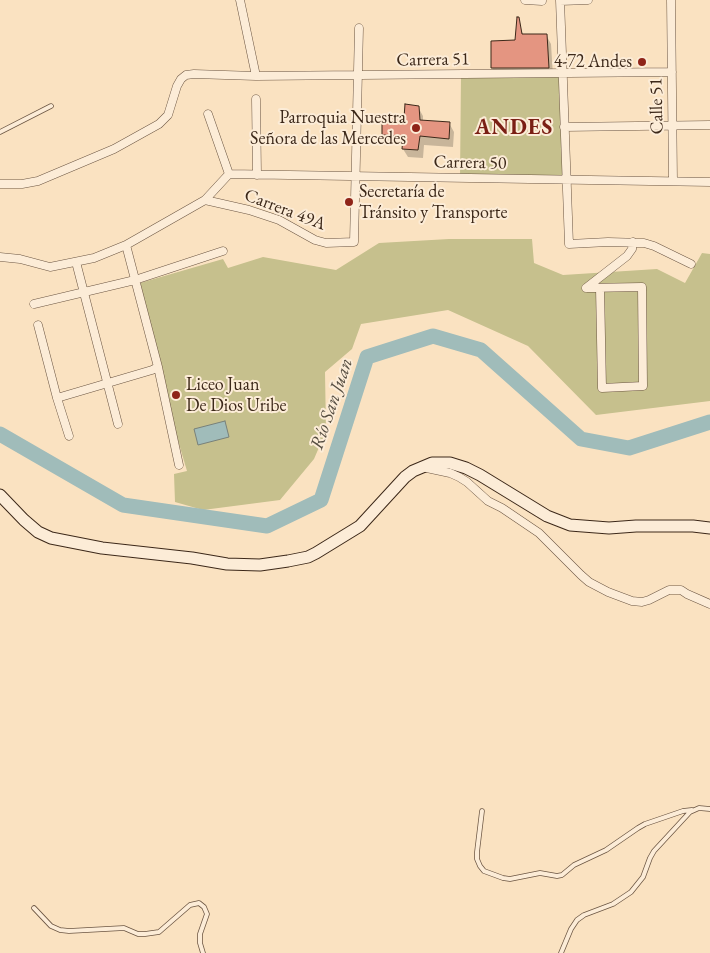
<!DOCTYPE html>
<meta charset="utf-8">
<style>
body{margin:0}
canvas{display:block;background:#fae2c1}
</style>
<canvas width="710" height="953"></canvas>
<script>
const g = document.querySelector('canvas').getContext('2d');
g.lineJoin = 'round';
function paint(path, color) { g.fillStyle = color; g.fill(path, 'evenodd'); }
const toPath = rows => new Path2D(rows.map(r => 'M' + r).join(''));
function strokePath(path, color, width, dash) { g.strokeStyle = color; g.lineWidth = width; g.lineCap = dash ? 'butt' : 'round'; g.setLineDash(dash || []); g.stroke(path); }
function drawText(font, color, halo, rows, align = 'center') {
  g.font = font + ' "EB Garamond",serif'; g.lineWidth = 4; g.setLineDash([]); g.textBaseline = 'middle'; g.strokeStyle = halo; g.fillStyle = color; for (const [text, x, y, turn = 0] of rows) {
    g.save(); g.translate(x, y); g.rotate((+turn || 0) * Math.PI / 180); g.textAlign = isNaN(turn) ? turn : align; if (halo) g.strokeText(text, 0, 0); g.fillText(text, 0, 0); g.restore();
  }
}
const green = toPath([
 [563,73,566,180,460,178,461,74],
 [449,239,532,239,534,263,563,275,657,269,685,283,702,253,710,254,710,401,596,415,528,346,448,310,361,324,352,349,325,372,326,431,314,459,280,500,203,510,175,502,174,474,187,471,177,437,160,362,140,283,223,259,228,268,263,257,336,270,379,243]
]);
const water = toPath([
 [225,421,229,437,198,445,194,429,225,421]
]);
const shadow = toPath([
 [520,29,524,35,546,35,551,44,553,76,497,76,492,68,517,42],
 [418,107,423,116,423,122,449,123,454,132,453,147,424,145,423,158,408,157,403,149,404,144,388,143,383,135,405,119]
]);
const river = toPath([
 [0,434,123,505,267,526,321,500,367,357,433,336,481,350,581,439,629,448,710,422]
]);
const building = toPath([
 [517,17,519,17,522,34,547,34,549,68,491,68,491,41,515,40,517,17],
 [405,104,419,106,420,120,450,122,449,139,420,136,418,150,402,149,403,136,382,135,382,116,404,118,405,104]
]);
const lane = toPath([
 [0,132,51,106],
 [482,811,477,852,477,859,480,866,484,871,503,878,510,879,540,873,557,876,562,875,574,865,606,850,638,828,645,824,683,811,692,810],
 [34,908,51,926,60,930,69,931,124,928,138,934,145,934,159,932,190,905,199,903,204,907,207,914,200,934,200,943,203,953],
 [561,953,571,929,577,920,584,915,613,904,631,892,643,877,650,858,654,851,690,812,699,808,710,809]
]);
const street = toPath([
 [240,0,256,76],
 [525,0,542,1],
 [560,0,569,244,608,242,644,243,654,246,691,264],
 [671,0,673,181],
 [560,1,588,0],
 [256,99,257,175],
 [208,114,229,174],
 [564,127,710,125],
 [229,174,710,182],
 [0,184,22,184,38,181,114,149,159,124,168,115,177,86,181,79,186,75,194,74,256,76,672,72],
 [205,200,249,210,279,220,315,240,326,243,354,242,359,28],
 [126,245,158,367,179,465],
 [0,257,20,259,50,267,94,258,126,245,205,200,229,174],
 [76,262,118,424],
 [586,288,642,287,643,386,602,388,600,288],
 [586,288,627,256,632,249,633,242],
 [34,304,135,280,223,251],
 [38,325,57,398,69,436],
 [57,398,152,370,158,367],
 [422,467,450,473,459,477,467,482,488,501,502,508,539,533,581,575,589,582,608,592,632,601,642,602,649,600,669,590,681,590,687,594,710,604]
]);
const secondary = toPath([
 [0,495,24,520,38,532,51,538,102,548,192,558,227,564,260,565,288,561,308,557,316,553,360,526,405,477,413,471,432,463,450,463,466,468,480,475,547,516,570,525,609,528,636,526,693,526,710,528]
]);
const markers = [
 [642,62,5,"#8f2418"],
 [416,128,5,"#8f2418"],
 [349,202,5,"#8f2418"],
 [176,395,5,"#8f2418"]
];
const streetNames = [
 ["Carrera 51",433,60,-1],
 ["Calle 51",657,106,-91],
 ["Carrera 50",470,163,1],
 ["Carrera 49A",285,210,21]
];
const poiNames = [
 ["4-72 Andes",632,62],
 ["Parroquia Nuestra",406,118],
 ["Señora de las Mercedes",406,139],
 ["Secretaría de",359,192,"left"],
 ["Tránsito y Transporte",359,213,"left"],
 ["Liceo Juan",186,385,"left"],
 ["De Dios Uribe",186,406,"left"]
];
const waterNames = [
 ["Río San Juan",332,404,-71]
];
const districtNames = [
 ["ANDES",514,128]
];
paint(green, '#c6c08d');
paint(water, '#a0bcba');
strokePath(water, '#78817a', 1);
paint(shadow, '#0003');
strokePath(river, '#a0bcba', 15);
paint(building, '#e49581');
strokePath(building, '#3c2819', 1);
strokePath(lane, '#6c5643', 5.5);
strokePath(street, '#6c5643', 9);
strokePath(secondary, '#3c2819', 13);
strokePath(lane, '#fcecd7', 4);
strokePath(street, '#fcecd7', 8);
strokePath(secondary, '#fcecd7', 11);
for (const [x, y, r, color] of markers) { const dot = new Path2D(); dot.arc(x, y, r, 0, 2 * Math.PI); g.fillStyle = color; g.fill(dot); strokePath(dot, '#fcecd7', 2); }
drawText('18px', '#3c2819', '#fcecd7', streetNames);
drawText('18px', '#3c2819', '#fcecd7', poiNames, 'right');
drawText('italic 19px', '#554d41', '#fcecd7', waterNames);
g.letterSpacing = '1px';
drawText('bold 22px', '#7a1f14', '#fcecd7', districtNames);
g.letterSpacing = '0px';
</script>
